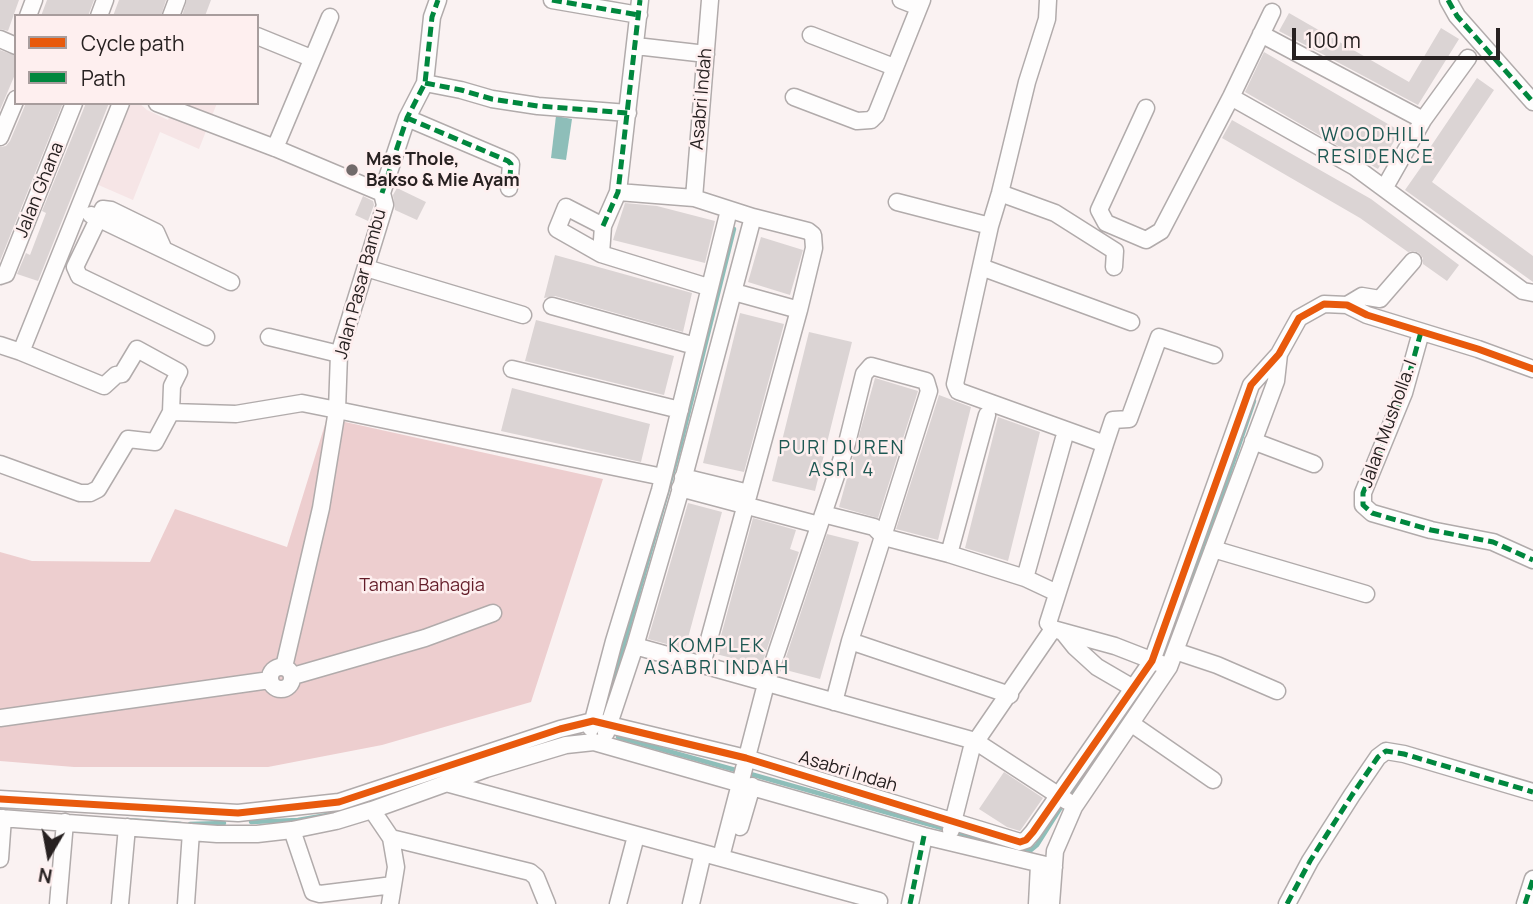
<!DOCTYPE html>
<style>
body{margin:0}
#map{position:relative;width:1533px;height:904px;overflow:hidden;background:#faf2f2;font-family:Manrope,sans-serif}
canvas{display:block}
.legend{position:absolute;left:14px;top:14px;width:245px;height:91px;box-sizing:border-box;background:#feefef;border:2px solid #a89d9d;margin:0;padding:9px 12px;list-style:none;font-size:21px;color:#272121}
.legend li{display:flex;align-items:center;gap:14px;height:35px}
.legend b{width:35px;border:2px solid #a89d9d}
.north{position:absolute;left:14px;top:820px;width:70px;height:70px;-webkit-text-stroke:5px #feefef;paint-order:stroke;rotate:190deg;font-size:19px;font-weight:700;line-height:28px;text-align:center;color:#272121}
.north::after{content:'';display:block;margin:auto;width:24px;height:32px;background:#272121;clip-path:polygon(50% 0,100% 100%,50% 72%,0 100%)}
.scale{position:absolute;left:1292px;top:28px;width:208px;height:32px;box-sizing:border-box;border:4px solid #272121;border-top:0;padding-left:9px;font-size:21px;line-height:24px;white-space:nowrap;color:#272121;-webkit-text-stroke:5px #feefef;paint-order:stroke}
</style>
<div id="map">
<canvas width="1533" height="904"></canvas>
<ul class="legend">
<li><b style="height:9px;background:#e8590c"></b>Cycle path</li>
<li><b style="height:9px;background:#00873e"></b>Path</li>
</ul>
<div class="north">N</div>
<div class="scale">100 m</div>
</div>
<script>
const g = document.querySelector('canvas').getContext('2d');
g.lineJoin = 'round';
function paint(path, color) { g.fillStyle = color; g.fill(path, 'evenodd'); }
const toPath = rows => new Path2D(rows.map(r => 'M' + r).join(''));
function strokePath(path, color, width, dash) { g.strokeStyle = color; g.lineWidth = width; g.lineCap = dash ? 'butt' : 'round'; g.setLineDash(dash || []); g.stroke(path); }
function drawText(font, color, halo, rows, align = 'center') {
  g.font = font + ' Manrope,sans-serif'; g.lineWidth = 5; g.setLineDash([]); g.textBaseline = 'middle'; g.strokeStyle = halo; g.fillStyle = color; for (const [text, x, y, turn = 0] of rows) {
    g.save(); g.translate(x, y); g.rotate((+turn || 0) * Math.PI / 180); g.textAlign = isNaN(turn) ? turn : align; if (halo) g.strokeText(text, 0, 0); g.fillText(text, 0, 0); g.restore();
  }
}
const built = toPath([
 [119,103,139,103,147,110,168,120,175,103,217,103,199,149,160,132,133,200,87,180]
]);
const green = toPath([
 [327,418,603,479,531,702,382,745,268,767,74,767,0,761,0,552,32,561,150,562,175,509,287,547]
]);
const water = toPath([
 [556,116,572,119,566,160,551,158]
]);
const stream = toPath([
 [1186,587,1198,565,1254,401],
 [1144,691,1154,670],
 [603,718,680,447,734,229],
 [618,737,739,771],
 [747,773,1023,851,1031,850,1037,845,1063,804],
 [1069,796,1090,770],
 [127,820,181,824],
 [251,822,298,820,327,815,389,794],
 [190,824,224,823]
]);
const building = toPath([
 [0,0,19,0,8,31,0,29],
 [47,0,94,0,88,16,41,16],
 [119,0,166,0,161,16,113,16],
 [187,0,211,0,205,16,182,16],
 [1289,13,1409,82,1441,28,1459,39,1418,105,1279,31],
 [0,50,16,56,16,72,0,110],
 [1264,52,1400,131,1378,169,1245,92],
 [1477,78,1494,90,1432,182,1533,256,1533,282,1405,190,1426,160,1423,158],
 [26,103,63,103,0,261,0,147,6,146,10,141],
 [86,103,109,103,38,281,17,274,26,253,30,255,46,213,42,211],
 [1232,120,1371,199,1459,265,1447,281,1423,264,1423,258,1419,253,1414,251,1408,252,1360,218,1222,138],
 [397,188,426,202,417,220,395,210,393,195],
 [363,196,373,201,374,205,368,221,355,215],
 [625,203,657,206,715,221,705,263,613,240],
 [761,237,803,250,790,295,748,282],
 [555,255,692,293,683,332,555,296,544,298],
 [740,313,784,324,744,472,703,463],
 [536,320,674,356,664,395,525,361],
 [809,332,852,342,815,491,772,481],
 [875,378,918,391,878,518,839,507],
 [512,388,650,424,641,462,501,431],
 [939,395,971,407,938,540,896,529],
 [998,417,1040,432,1008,561,965,548],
 [688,503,722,512,685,649,648,639],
 [753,518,796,530,790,549,799,552,762,664,759,665,716,654],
 [827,534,859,542,820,679,782,669],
 [1004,772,1043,798,1020,831,1007,827,979,809]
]);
const street = toPath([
 [552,0,639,15],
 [640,0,618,192,603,226,601,254,708,287],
 [901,0,919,7],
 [1048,0,1047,19,1027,82,1000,193,990,226,955,384,958,391,1105,444,1048,623,1053,629,1115,646,1169,667],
 [1448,0,1457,16,1533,102],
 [28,16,34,0],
 [99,16,105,0],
 [171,16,177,0],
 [1261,34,1423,120],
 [811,35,894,67],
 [257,36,311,58],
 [0,39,16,46],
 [636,46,706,54],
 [425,83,461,90,492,99,538,106,628,113],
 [794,97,857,121,871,120,876,115,922,0],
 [1231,97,1355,167,1523,291,1533,293],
 [157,103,275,148,382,193,385,205,339,354,337,410,663,477],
 [1146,108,1099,210,1106,223,1146,240,1161,231,1231,97,1272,12],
 [407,118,508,161,511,164,509,188],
 [0,137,16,99],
 [275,148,330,17],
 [1385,187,1423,120,1468,58],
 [618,192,694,198,753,217,808,231,813,235,814,248,799,310,702,665],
 [382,193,407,118,425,83,432,17,438,0],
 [1000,193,1055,213,1115,251,1114,267],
 [694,198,710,0],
 [897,202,990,226],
 [91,215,231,282],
 [164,250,156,232,111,210,103,209,75,267,79,276,206,337],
 [601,254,557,229,566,207,603,226],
 [981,267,1131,322],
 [366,268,523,315],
 [0,276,6,274,74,103],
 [734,292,799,310],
 [1347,305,1362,296,1380,299,1413,261],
 [552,306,695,346],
 [1421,332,1404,393,1363,493,1363,505,1372,513,1431,530,1493,542,1533,560],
 [269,337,339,354],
 [0,345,21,352,121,103],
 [21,352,104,386,116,375,122,374,137,349,179,372,172,386,171,412],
 [512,369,680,410],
 [1253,441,1314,464],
 [1105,444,1113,420,1129,419,1159,337,1214,355],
 [0,464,80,493,90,493,98,489,128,439,155,442,171,412,236,414,302,403,337,410,321,508,284,667],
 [683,477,749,493],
 [680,488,819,525],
 [823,514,874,527,884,537,949,554,1025,578,1057,593],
 [1213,549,1366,594],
 [949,554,987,415],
 [1025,578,1064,438],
 [1063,632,1075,647,1097,667,1133,688],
 [850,641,1010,695],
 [635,646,975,741,1067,801],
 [1175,651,1217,665,1277,691],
 '270 678a11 11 0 1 1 22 0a11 11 0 1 1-22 0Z',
 [293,676,425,638,493,613],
 [0,718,270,680],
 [1132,724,1213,780],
 [591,728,614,641,660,490,729,210],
 [606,733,635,646,679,495,753,217],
 [446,783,879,901],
 [0,799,238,813,339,802,560,729,593,721,746,758,1020,842,1026,840,1033,832,1152,661,1251,385,1279,354,1299,318,1324,304,1347,305,1367,315,1478,349,1533,369],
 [372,810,391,838],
 [0,818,217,834,257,834,292,830,336,821,372,810,486,769,566,745,594,742,924,836,1054,867],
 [740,827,752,786],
 [292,830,313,892,320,894,393,885],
 [951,830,972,747,1053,629],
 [721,857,766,684,847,443,864,374,871,366,926,381,929,391,850,641,834,702],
 [0,859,3,818],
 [58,904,65,822],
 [120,904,127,827],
 [186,904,191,832],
 [390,904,396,867,391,838,530,872,536,877,547,904],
 [618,904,636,836],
 [691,904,703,853],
 [910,904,924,836],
 [1037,904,1039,865],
 [1051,904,1055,851,1074,807,1169,667,1276,381,1279,354],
 [1287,904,1310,861,1352,795,1378,757,1386,751,1404,754,1533,792],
 [1525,904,1533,879]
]);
const quiet = toPath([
 [552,0,639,15],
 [1448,0,1457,16,1533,102],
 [425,83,461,90,492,99,538,106,628,113],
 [407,118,508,161,511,164,509,188],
 [382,193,407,118,425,83,432,17,438,0],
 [603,226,618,192,640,0],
 [1421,332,1404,393,1363,493,1363,505,1372,513,1431,530,1493,542,1533,560],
 [910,904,924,836],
 [1287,904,1310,861,1352,795,1378,757,1386,751,1404,754,1533,792],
 [1525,904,1533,879]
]);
const cycleway = toPath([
 [0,799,238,813,339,802,560,729,593,721,746,758,1020,842,1026,840,1033,832,1152,661,1251,385,1279,354,1299,318,1324,304,1347,305,1367,315,1478,349,1533,369]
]);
const markers = [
 [352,170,7,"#716a6a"]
];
const streetNames = [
 ["Asabri Indah",702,99,-85],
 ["Jalan Ghana",40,190,-68],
 ["Jalan Pasar Bambu",361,284,-75],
 ["Jalan Musholla. I",1389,424,-70],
 ["Asabri Indah",848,772,17]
];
const poiNames = [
 ["Mas Thole,",366,160],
 ["Bakso & Mie Ayam",366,181]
];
const parkNames = [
 ["Taman Bahagia",422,586]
];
const neighbourhoodNames = [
 ["WOODHILL",1376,136],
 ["RESIDENCE",1376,158],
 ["PURI DUREN",842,449],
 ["ASRI 4",842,471],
 ["KOMPLEK",717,647],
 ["ASABRI INDAH",717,669]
];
paint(built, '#f6e5e6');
paint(green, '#edcecf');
paint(water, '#8ebeb9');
strokePath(stream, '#8ebeb9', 4.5);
paint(building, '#dbd4d4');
strokePath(street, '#b1abab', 19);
strokePath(street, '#fefdfd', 16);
strokePath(quiet, '#00873e', 5, [10, 5]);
strokePath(cycleway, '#e8590c', 7);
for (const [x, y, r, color] of markers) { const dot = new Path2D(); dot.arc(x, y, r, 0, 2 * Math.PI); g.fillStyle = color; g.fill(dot); strokePath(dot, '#feefef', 2.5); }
drawText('18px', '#272121', '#feefef', streetNames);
drawText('bold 18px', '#272121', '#feefef', poiNames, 'left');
drawText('18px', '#631c28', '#feefef', parkNames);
g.letterSpacing = '2px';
drawText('19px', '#1e5853', '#feefef', neighbourhoodNames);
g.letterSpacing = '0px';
</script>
